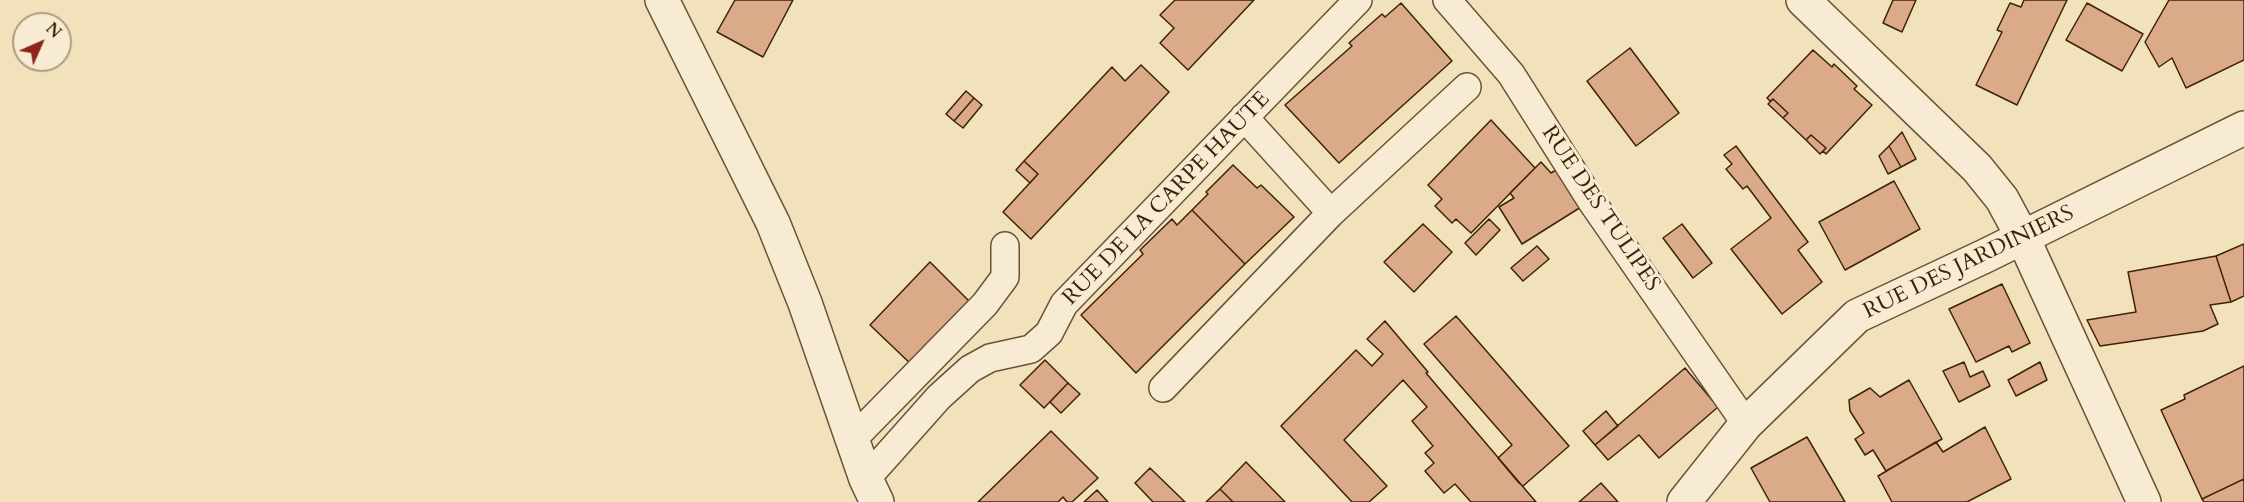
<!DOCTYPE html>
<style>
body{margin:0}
#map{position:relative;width:2244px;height:502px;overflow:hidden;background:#f2e2bc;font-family:Cardo,serif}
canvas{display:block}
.north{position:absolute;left:12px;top:12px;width:60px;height:60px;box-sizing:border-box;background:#f7ecd3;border:2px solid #ad9c82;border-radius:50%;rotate:45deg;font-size:16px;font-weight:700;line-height:24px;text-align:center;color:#3e2308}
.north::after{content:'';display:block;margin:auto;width:21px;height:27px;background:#8f2418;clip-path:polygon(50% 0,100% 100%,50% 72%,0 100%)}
</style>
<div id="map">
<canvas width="2244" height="502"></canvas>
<div class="north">N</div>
</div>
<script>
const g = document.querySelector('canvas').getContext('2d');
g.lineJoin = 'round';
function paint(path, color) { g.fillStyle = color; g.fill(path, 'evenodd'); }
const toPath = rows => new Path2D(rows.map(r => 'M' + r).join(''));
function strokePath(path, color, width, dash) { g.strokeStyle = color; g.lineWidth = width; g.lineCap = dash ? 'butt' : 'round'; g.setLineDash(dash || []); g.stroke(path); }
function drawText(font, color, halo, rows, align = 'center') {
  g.font = font + ' Cardo,serif'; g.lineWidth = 6; g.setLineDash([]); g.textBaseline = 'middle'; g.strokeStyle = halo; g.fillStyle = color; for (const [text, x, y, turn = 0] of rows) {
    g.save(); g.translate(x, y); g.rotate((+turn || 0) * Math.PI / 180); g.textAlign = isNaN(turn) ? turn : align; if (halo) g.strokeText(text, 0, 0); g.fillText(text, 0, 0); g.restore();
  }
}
const building = toPath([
 [735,0,793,0,763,57,717,32,735,0],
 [1175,0,1254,0,1188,70,1160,43,1174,28,1160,15,1175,0],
 [1893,0,1916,0,1902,32,1883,23,1893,0],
 [2024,0,2067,0,2017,105,1976,85,2002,32,1997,30,2010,3,2021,7,2024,0],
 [2169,0,2244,0,2244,60,2186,88,2172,58,2159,67,2145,42,2169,0],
 [1401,3,1452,61,1339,163,1285,105,1352,46,1349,43,1382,14,1385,17,1401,3],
 [2087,3,2143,34,2122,71,2066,40,2087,3],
 [1630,48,1679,113,1636,146,1587,81,1630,48],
 [1813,50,1832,67,1834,64,1857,86,1854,89,1872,105,1826,154,1823,151,1826,148,1811,135,1806,140,1783,118,1788,113,1773,99,1770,101,1767,98,1813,50],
 [1141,65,1169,92,1031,239,1003,212,1038,174,1024,161,1112,67,1125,81,1141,65],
 [966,91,974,98,954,121,946,114,966,91],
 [974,98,982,105,963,128,954,121,974,98],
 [1773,99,1788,113,1783,118,1768,104,1773,99],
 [1491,120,1535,168,1471,233,1456,219,1452,223,1435,206,1442,199,1428,185,1491,120],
 [1902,132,1916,159,1901,167,1889,146,1902,132],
 [1811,135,1826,148,1820,154,1806,140,1811,135],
 [1736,146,1808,242,1798,250,1822,282,1782,314,1731,249,1771,218,1747,186,1743,189,1726,169,1732,164,1724,155,1736,146],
 [1889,146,1901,167,1888,174,1879,156,1889,146],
 [1024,161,1038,174,1030,183,1016,170,1024,161],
 [1541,162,1551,173,1556,170,1581,207,1522,244,1499,207,1514,198,1510,193,1541,162],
 [1233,165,1257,188,1261,185,1294,217,1245,264,1192,210,1208,194,1206,192,1233,165],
 [1894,181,1920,229,1845,270,1819,222,1894,181],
 [1192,210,1245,264,1136,373,1081,315,1143,254,1140,250,1172,219,1177,225,1192,210],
 [1489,219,1500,230,1476,255,1465,243,1489,219],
 [1423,224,1452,252,1414,292,1384,262,1423,224],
 [1682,224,1712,263,1693,278,1663,238,1682,224],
 [2244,244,2244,296,2231,302,2216,256,2244,244],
 [1537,246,1549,259,1523,281,1511,268,1537,246],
 [2216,256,2231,302,2210,305,2218,324,2203,331,2100,346,2087,320,2136,312,2128,272,2216,256],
 [930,262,973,305,914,367,870,325,930,262],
 [2002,284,2030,343,2012,352,2009,346,1976,362,1949,309,2002,284],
 [1456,316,1569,446,1523,486,1519,483,1498,458,1512,445,1424,344,1456,316],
 [1385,321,1428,372,1426,373,1536,502,1471,502,1455,484,1444,493,1425,471,1434,463,1425,453,1433,446,1412,421,1427,407,1403,380,1344,440,1387,486,1369,502,1352,502,1281,426,1356,350,1372,366,1383,354,1367,339,1385,321],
 [1045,360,1068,383,1044,408,1020,385,1045,360],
 [1964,362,1970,377,1983,371,1990,386,1959,402,1943,371,1964,362],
 [2040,362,2047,380,2016,396,2008,380,2040,362],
 [2244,366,2244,479,2202,499,2161,410,2185,399,2184,395,2244,366],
 [1685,368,1718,407,1659,458,1639,435,1608,460,1595,445,1685,368],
 [1909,380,1942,439,1886,471,1873,450,1865,455,1855,439,1864,433,1850,411,1849,400,1870,388,1880,397,1909,380],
 [1068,383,1080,394,1061,413,1050,402,1068,383],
 [1606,411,1618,426,1595,445,1583,431,1606,411],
 [1985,427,2011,479,1967,502,1892,502,1878,476,1936,442,1943,452,1985,427],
 [1051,431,1098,478,1072,502,1067,502,1063,497,1058,502,978,502,1051,431],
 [1807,437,1845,502,1770,502,1751,468,1807,437],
 [1246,462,1285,502,1233,502,1220,489,1246,462],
 [1150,468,1185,502,1153,502,1135,483,1150,468],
 [2244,479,2244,502,2204,502,2202,499,2244,479],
 [1601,483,1618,502,1579,502,1601,483],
 [1220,489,1233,502,1206,502,1220,489],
 [1097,490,1108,502,1084,502,1097,490]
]);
const lane = toPath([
 [1447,0,1511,74,1592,202,1746,424],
 [1244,117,1331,213],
 [1163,388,1331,213,1467,87],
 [852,440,985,304,1005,277,1005,246],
 [866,479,939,397,970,369,990,358,1031,349,1049,333,1064,304,1358,0]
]);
const street = toPath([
 [662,0,773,223,805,303,866,479,877,502],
 [1803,0,1977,168,2002,199,2023,238,2144,502],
 [1684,502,1746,424,1857,316,1985,256,2244,128]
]);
const streetNames = [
 ["RUE DE LA CARPE HAUTE",1167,199,-46],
 ["RUE DES TULIPES",1600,209,56],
 ["RUE DES JARDINIERS",1969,263,-26]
];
paint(building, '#dbaa88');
strokePath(building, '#3e2308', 1.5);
strokePath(lane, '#6b5335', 30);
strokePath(street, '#6b5335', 36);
strokePath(lane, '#f7ecd3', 27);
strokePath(street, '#f7ecd3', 33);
drawText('22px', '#3e2308', '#f7ecd3', streetNames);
</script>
